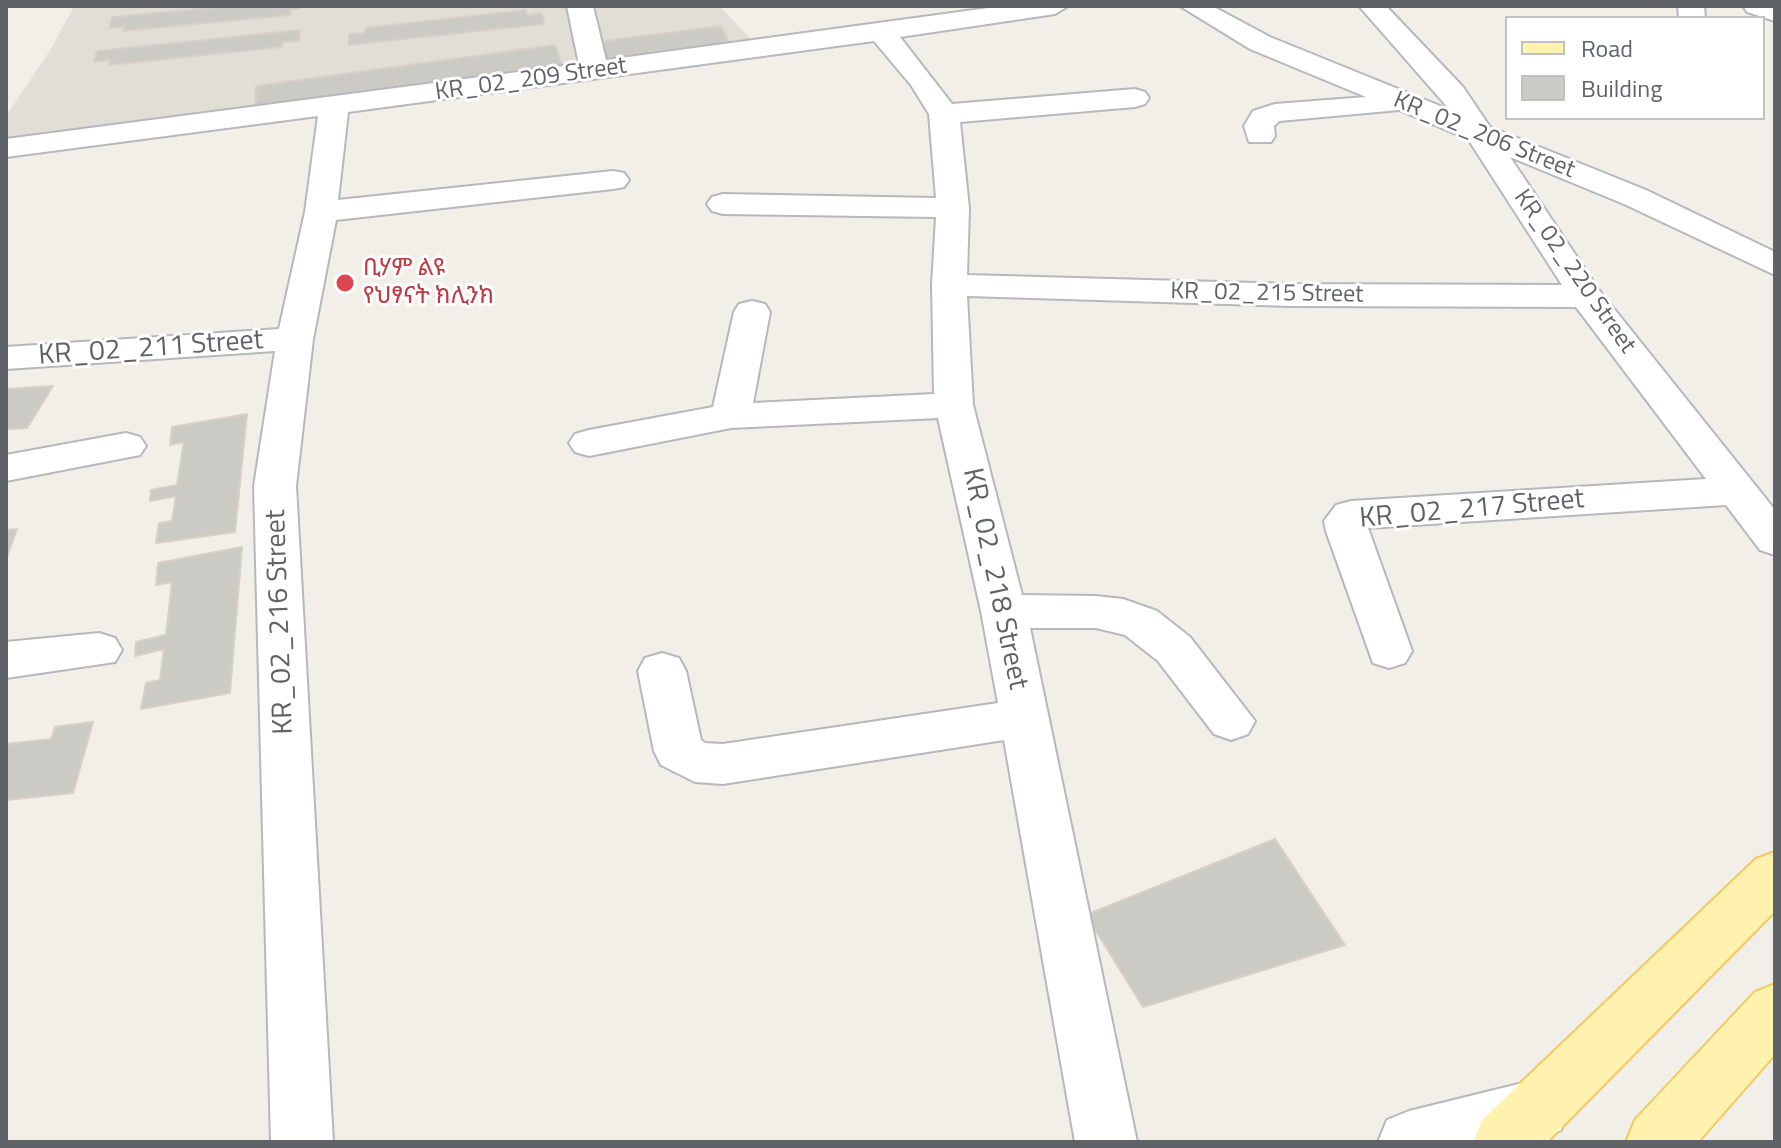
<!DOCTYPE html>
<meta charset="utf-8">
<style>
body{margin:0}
#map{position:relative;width:1781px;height:1148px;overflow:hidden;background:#f1efe8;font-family:"Titillium Web",sans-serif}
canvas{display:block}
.frame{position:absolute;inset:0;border:8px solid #5f6368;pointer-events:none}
.legend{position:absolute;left:1505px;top:16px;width:260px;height:104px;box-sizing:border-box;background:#fff;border:2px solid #bfc1c3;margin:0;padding:10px 14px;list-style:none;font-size:24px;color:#5f6368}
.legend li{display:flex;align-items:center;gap:16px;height:40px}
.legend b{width:40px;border:2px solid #bfc1c3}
</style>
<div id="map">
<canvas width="1781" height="1148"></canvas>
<div class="frame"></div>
<ul class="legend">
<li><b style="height:10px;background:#fff2af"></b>Road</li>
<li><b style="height:22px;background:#cccac5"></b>Building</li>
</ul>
</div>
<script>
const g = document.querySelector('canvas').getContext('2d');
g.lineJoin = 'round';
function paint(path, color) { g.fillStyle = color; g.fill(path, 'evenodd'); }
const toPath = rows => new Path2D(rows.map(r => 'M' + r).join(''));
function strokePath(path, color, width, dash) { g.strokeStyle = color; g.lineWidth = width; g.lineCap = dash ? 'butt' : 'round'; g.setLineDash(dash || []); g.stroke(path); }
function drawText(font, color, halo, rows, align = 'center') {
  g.font = font + ' "Titillium Web","Noto Sans Ethiopic",sans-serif'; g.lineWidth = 6; g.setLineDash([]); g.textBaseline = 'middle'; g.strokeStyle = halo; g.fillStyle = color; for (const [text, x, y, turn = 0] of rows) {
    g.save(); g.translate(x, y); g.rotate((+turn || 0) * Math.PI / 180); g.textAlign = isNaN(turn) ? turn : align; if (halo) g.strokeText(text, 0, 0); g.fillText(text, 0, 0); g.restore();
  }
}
const education = toPath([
 [74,6,719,6,754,42,6,144,6,116,51,49]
]);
const building = toPath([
 [229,6,306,6,290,10,290,15,123,31,125,26,109,28,112,17,229,6],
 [526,10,527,15,542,13,544,24,349,45,349,34,365,33,365,28,526,10],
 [721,26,729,42,602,59,596,42,721,26],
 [300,30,299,41,282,42,282,47,109,65,110,60,94,62,97,51,300,30],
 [555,45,562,65,256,107,256,86,555,45],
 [53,386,27,428,6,429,6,389,53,386],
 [247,414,235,532,156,543,159,523,172,521,176,496,150,501,151,490,177,485,184,442,170,445,172,427,247,414],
 [17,529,6,560,6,530,17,529],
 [242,547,230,693,141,709,146,683,160,680,164,649,135,656,136,642,166,635,172,582,156,585,158,563,242,547],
 [93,722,73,793,6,800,6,744,51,739,55,727,93,722],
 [1275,839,1345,945,1143,1007,1086,915,1275,839]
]);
const minor = toPath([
 [567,6,593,6,606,60,1003,6,1068,6,1055,14,900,37,952,104,1135,89,1145,92,1149,98,1145,104,1135,107,960,122,969,208,967,275,1291,284,1562,285,1468,139,1399,110,1279,121,1274,126,1275,136,1271,142,1249,142,1244,126,1253,111,1275,104,1366,97,1250,49,1180,6,1212,6,1270,37,1450,110,1359,6,1386,6,1463,87,1490,127,1646,190,1775,252,1775,275,1624,204,1510,157,1599,290,1775,510,1775,555,1760,550,1726,505,1368,528,1412,651,1405,663,1389,668,1373,663,1326,531,1324,521,1336,505,1351,501,1706,479,1576,307,1291,306,967,296,973,405,1022,595,1096,596,1123,599,1157,611,1190,637,1255,721,1248,734,1231,740,1214,734,1158,661,1125,635,1096,628,1030,628,1137,1142,1075,1142,1004,740,723,784,695,782,661,765,654,751,638,671,645,658,662,653,679,658,686,671,701,740,705,743,723,744,998,703,981,611,938,418,731,428,589,456,575,452,569,443,575,434,589,430,713,407,734,312,739,304,752,301,765,304,770,312,753,403,934,394,932,285,936,217,723,214,712,211,707,204,712,197,723,194,936,198,929,114,911,85,874,41,348,112,338,200,613,171,624,173,629,180,624,187,613,189,336,220,313,339,296,486,333,1142,271,1142,254,486,275,351,6,369,6,347,279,329,305,212,318,116,6,157,6,139,579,64,567,6],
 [1678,6,1704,6,1705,18,1679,18,1678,6],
 [1743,6,1775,6,1775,21,1747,12,1743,6],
 [126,433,140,437,146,446,140,455,6,481,6,455,126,433],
 [99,633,115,638,122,650,115,662,6,678,6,642,99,633],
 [1539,1079,1561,1088,1570,1109,1561,1130,1539,1139,1527,1142,1378,1142,1387,1120,1409,1111,1539,1079]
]);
const major = toPath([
 [1775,852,1775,911,1547,1142,1473,1142,1482,1120,1756,859,1775,852],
 [1775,984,1775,1054,1698,1142,1626,1142,1635,1120,1755,992,1775,984]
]);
const markers = [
 [345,283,10,"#e0444e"]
];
const farStreetnames = [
 ["KR_02_209 Street",531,80,-8],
 ["KR_02_206 Street",1484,136,22],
 ["KR_02_220 Street",1574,272,55],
 ["KR_02_215 Street",1267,294,1]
];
const farHealthnames = [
 ["ቢሃም ልዩ",363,269],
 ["የህፃናት ክሊንክ",363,297]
];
const streetNames = [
 ["KR_02_211 Street",151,349,-4],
 ["KR_02_217 Street",1472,510,-5],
 ["KR_02_218 Street",994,579,78],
 ["KR_02_216 Street",281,622,-92]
];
paint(education, '#e1ded6');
paint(building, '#cccac5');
strokePath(building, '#d6d1c6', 2);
strokePath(minor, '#b5b8bc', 4);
strokePath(major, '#f2c960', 4);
paint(minor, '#fff');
paint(major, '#fff2af');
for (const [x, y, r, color] of markers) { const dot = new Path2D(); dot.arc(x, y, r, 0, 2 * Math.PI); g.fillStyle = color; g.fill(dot); strokePath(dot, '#fff', 3); }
drawText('24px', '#5f6368', '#fff', farStreetnames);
drawText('24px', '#be3a42', '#fff', farHealthnames, 'left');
drawText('28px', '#5f6368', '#fff', streetNames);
</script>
